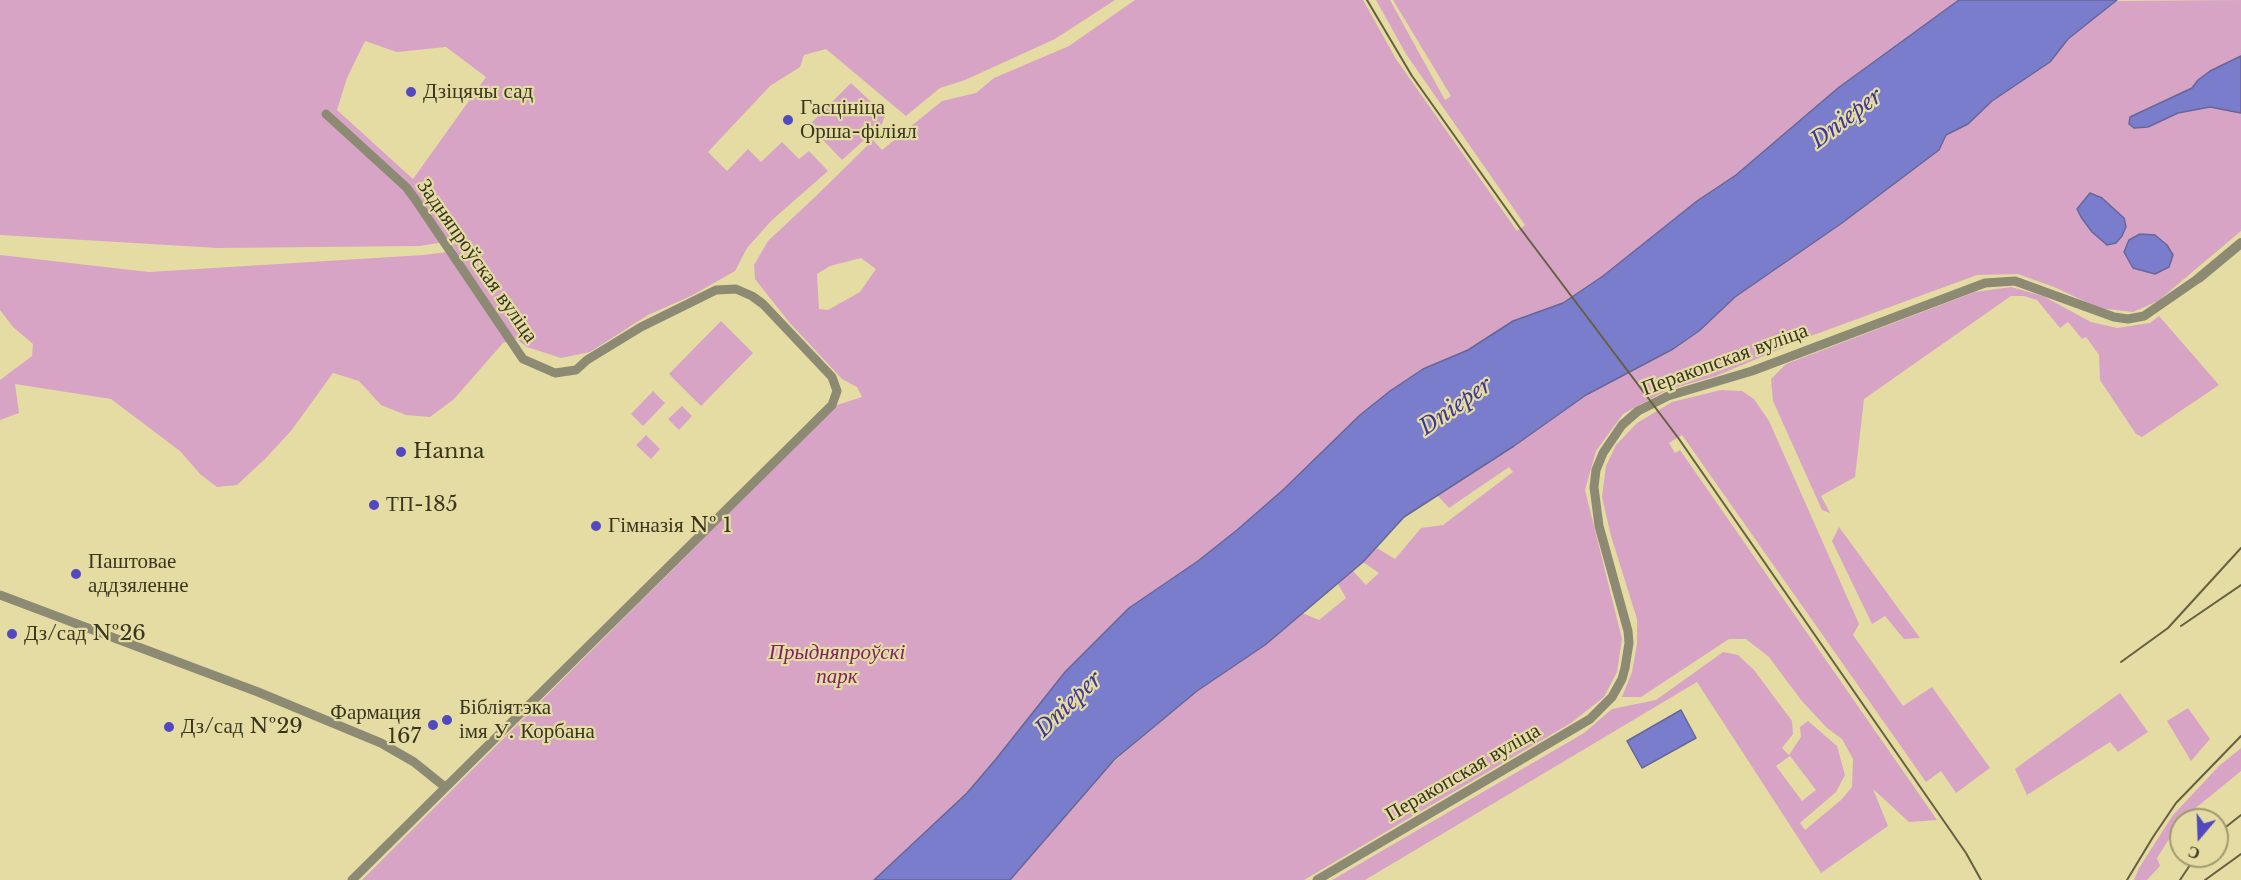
<!DOCTYPE html>
<meta charset="utf-8">
<style>
body{margin:0}
#map{position:relative;width:2241px;height:880px;overflow:hidden;background:#e4dca3;font-family:"Libre Baskerville",serif}
canvas{display:block}
.north{position:absolute;left:2169px;top:808px;width:60px;height:60px;box-sizing:border-box;background:#e4dca3;border:2px solid #a09a6e;border-radius:50%;rotate:199deg;font-size:16px;font-weight:700;line-height:24px;text-align:center;color:#39361f}
.north::after{content:'';display:block;margin:auto;width:21px;height:27px;background:#5248bf;clip-path:polygon(50% 0,100% 100%,50% 72%,0 100%)}
</style>
<div id="map">
<canvas width="2241" height="880"></canvas>
<div class="north">С</div>
</div>
<script>
const g = document.querySelector('canvas').getContext('2d');
g.lineJoin = 'round';
function paint(path, color) { g.fillStyle = color; g.fill(path, 'evenodd'); }
const toPath = rows => new Path2D(rows.map(r => 'M' + r).join(''));
function strokePath(path, color, width, dash) { g.strokeStyle = color; g.lineWidth = width; g.lineCap = dash ? 'butt' : 'round'; g.setLineDash(dash || []); g.stroke(path); }
function drawText(font, color, halo, rows, align = 'center') {
  g.font = font + ' "Libre Baskerville",serif'; g.lineWidth = 4.5; g.setLineDash([]); g.textBaseline = 'middle'; g.strokeStyle = halo; g.fillStyle = color; for (const [text, x, y, turn = 0] of rows) {
    g.save(); g.translate(x, y); g.rotate((+turn || 0) * Math.PI / 180); g.textAlign = isNaN(turn) ? turn : align; if (halo) g.strokeText(text, 0, 0); g.fillText(text, 0, 0); g.restore();
  }
}
const green = toPath([
 [0,0,1115,0,1055,39,965,80,940,88,906,116,826,49,804,55,800,67,770,86,708,152,727,171,748,149,761,162,782,142,799,159,809,151,828,171,771,221,747,248,735,271,691,296,648,315,590,352,561,358,527,347,516,339,503,343,454,399,430,417,406,415,381,405,359,381,333,373,291,431,265,459,237,485,217,487,200,474,180,451,111,399,15,384,19,413,0,420,0,380,32,356,33,344,13,327,0,310,0,255,149,272,423,255,456,251,450,241,420,246,218,248,0,235],
 [365,41,397,52,446,47,486,77,413,179,337,110,347,78],
 [1135,0,1363,0,1396,59,1517,231,1525,225,1406,54,1376,0,1390,0,1445,100,1451,96,1393,0,1959,0,1838,88,1736,175,1697,201,1603,276,1564,303,1513,321,1468,350,1423,369,1390,391,1360,415,1284,489,1237,530,1198,561,1129,608,1065,672,996,759,967,793,874,880,362,880,837,405,862,397,857,387,842,379,789,322,755,279,754,265,768,241,815,197,873,140,882,150,942,101,976,93,994,78,1069,46],
 [861,258,876,269,860,292,828,310,819,309,817,274,830,266],
 [2241,0,2241,56,2210,71,2198,80,2192,88,2130,117,2148,127,2178,113,2210,107,2241,113,2241,231,2158,301,2133,312,2099,308,2054,287,2018,274,1977,275,1811,336,1716,376,1667,390,1623,414,1596,451,1585,490,1622,639,1617,672,1604,697,1571,723,1304,880,1010,880,1073,808,1101,773,1169,714,1197,691,1265,645,1302,613,1319,620,1346,598,1338,584,1352,570,1366,585,1379,573,1363,562,1377,548,1395,559,1421,528,1443,525,1513,472,1509,467,1449,508,1437,495,1514,446,1586,395,1673,349,1699,331,1735,297,1842,223,1939,150,1946,135,1968,124,1992,101,2050,62,2068,39,2115,1],
 [851,83,885,115,882,124,842,160,809,125],
 [2011,287,2043,296,2091,322,2117,328,2150,323,2159,316,2219,385,2142,437,2136,434,2100,380,2099,355,2086,337,2082,339,2068,322,2060,328,2037,300,2024,296,2011,296,1864,399,1855,477,1821,496,1830,513,1822,510,1773,401,1771,379,1786,364,1975,292],
 [721,321,753,353,701,406,669,374],
 [1721,390,1742,391,1754,399,1769,421,1859,624,1853,635,1903,706,1932,687,1990,768,1956,793,1941,771,1926,782,1682,435,1669,443,1675,453,1680,450,1937,820,1909,822,1873,789,1888,826,1821,873,1697,682,1365,880,1332,880,1584,733,1612,709,1656,700,1723,652,1738,655,1754,670,1792,721,1793,734,1782,748,1789,755,1801,737,1800,727,1808,721,1837,746,1845,775,1836,792,1800,823,1805,830,1841,800,1852,787,1853,759,1842,739,1827,728,1801,700,1769,657,1746,639,1729,639,1641,697,1622,697,1632,672,1637,644,1637,619,1611,536,1602,497,1606,466,1616,445,1637,423,1672,402],
 [1790,756,1816,790,1802,801,1776,766],
 [653,391,665,403,643,426,631,414],
 [682,406,692,416,679,430,668,419],
 [646,435,660,449,651,459,636,445],
 [1839,527,1920,638,1904,639,1885,616,1872,624,1832,541],
 [2120,693,2148,732,2118,752,2110,742,2027,795,2015,769],
 [2188,708,2210,739,2191,761,2167,721],
 [2241,748,2241,771,2181,820,2157,858,2160,866,2147,880,2134,880,2139,868,2173,815,2219,766]
]);
const water = toPath([
 [1959,0,2117,0,2068,39,2050,62,1992,101,1968,124,1946,135,1939,150,1842,223,1735,297,1699,331,1673,349,1586,395,1514,446,1404,517,1363,562,1265,645,1197,691,1114,760,1010,880,874,880,967,793,996,759,1065,672,1129,608,1198,561,1237,530,1284,489,1360,415,1390,391,1423,369,1468,350,1513,321,1563,303,1603,276,1697,201,1736,175,1838,88,1959,0],
 [2241,56,2241,113,2210,107,2178,113,2148,127,2134,128,2129,124,2130,117,2192,88,2198,80,2210,71,2241,56],
 [2090,193,2102,198,2124,218,2126,227,2122,236,2116,243,2107,245,2092,232,2081,217,2077,209,2090,193],
 [2140,234,2155,235,2167,245,2173,255,2169,267,2155,274,2133,268,2124,252,2129,240,2140,234],
 [1681,710,1696,738,1642,768,1627,741,1681,710]
]);
const minor = toPath([
 [326,114,406,187,415,199,523,359,555,373,576,370,587,360,641,327,716,290,736,289,752,296,763,304,832,377,837,391,832,405,352,880],
 [0,595,258,692,381,743,414,762,445,787],
 [1317,880,1590,719,1612,697,1622,679,1625,668,1629,643,1628,631,1599,526,1594,487,1596,470,1603,453,1622,425,1638,411,1668,396,1752,371,1985,283,2015,281,2114,317,2128,319,2144,316,2199,278]
]);
const tertiary = toPath([
 [2199,278,2241,243]
]);
const rail = toPath([
 [1367,0,1412,76,1520,228,1679,439,1966,853,1981,880],
 [2181,626,2241,585],
 [2121,662,2168,628,2241,548],
 [2217,834,2241,815],
 [2127,880,2153,837,2176,803,2241,736],
 [2180,880,2196,856],
 [2205,880,2241,854]
]);
const markers = [
 [411,92,6,"#5248bf"],
 [788,120,6,"#5248bf"],
 [401,452,6,"#5248bf"],
 [374,505,6,"#5248bf"],
 [596,526,6,"#5248bf"],
 [76,574,6,"#5248bf"],
 [12,634,6,"#5248bf"],
 [447,720,6,"#5248bf"],
 [433,725,6,"#5248bf"],
 [169,727,6,"#5248bf"]
];
const poiNames = [
 ["Дзіцячы сад",423,92],
 ["Гасцініца",800,108],
 ["Орша-філіял",800,132],
 ["Hanna",413,452],
 ["ТП-185",386,505],
 ["Гімназія № 1",608,526],
 ["Паштовае",88,562],
 ["аддзяленне",88,586],
 ["Дз/сад №26",24,634],
 ["Бібліятэка",459,708],
 ["імя У. Корбана",459,732],
 ["Фармация",421,713,"right"],
 ["167",421,737,"right"],
 ["Дз/сад №29",181,727]
];
const streetNames = [
 ["Задняпроўская вуліца",477,261,55],
 ["Перакопская вуліца",1725,360,-20],
 ["Перакопская вуліца",1463,773,-30]
];
const parkNames = [
 ["Прыдняпроўскі",837,653],
 ["парк",837,677]
];
const waterNames = [
 ["Dnieper",1847,119,-37],
 ["Dnieper",1456,407,-35],
 ["Dnieper",1069,705,-44]
];
paint(green, '#d8a4c5');
paint(water, '#7a7ccc');
strokePath(water, '#666798', 1.5);
strokePath(minor, '#8d8a73', 9);
strokePath(tertiary, '#8d8a73', 10);
strokePath(rail, '#656041', 2);
for (const [x, y, r, color] of markers) { const dot = new Path2D(); dot.arc(x, y, r, 0, 2 * Math.PI); g.fillStyle = color; g.fill(dot); strokePath(dot, '#e4dca3', 2); }
drawText('21px', '#39361f', '#e4dca3', poiNames, 'left');
drawText('21px', '#39361f', '#e4dca3', streetNames);
drawText('italic 21px', '#802166', '#e4dca3', parkNames);
drawText('italic 22px', '#3f3796', '#e4dca3', waterNames);
</script>
